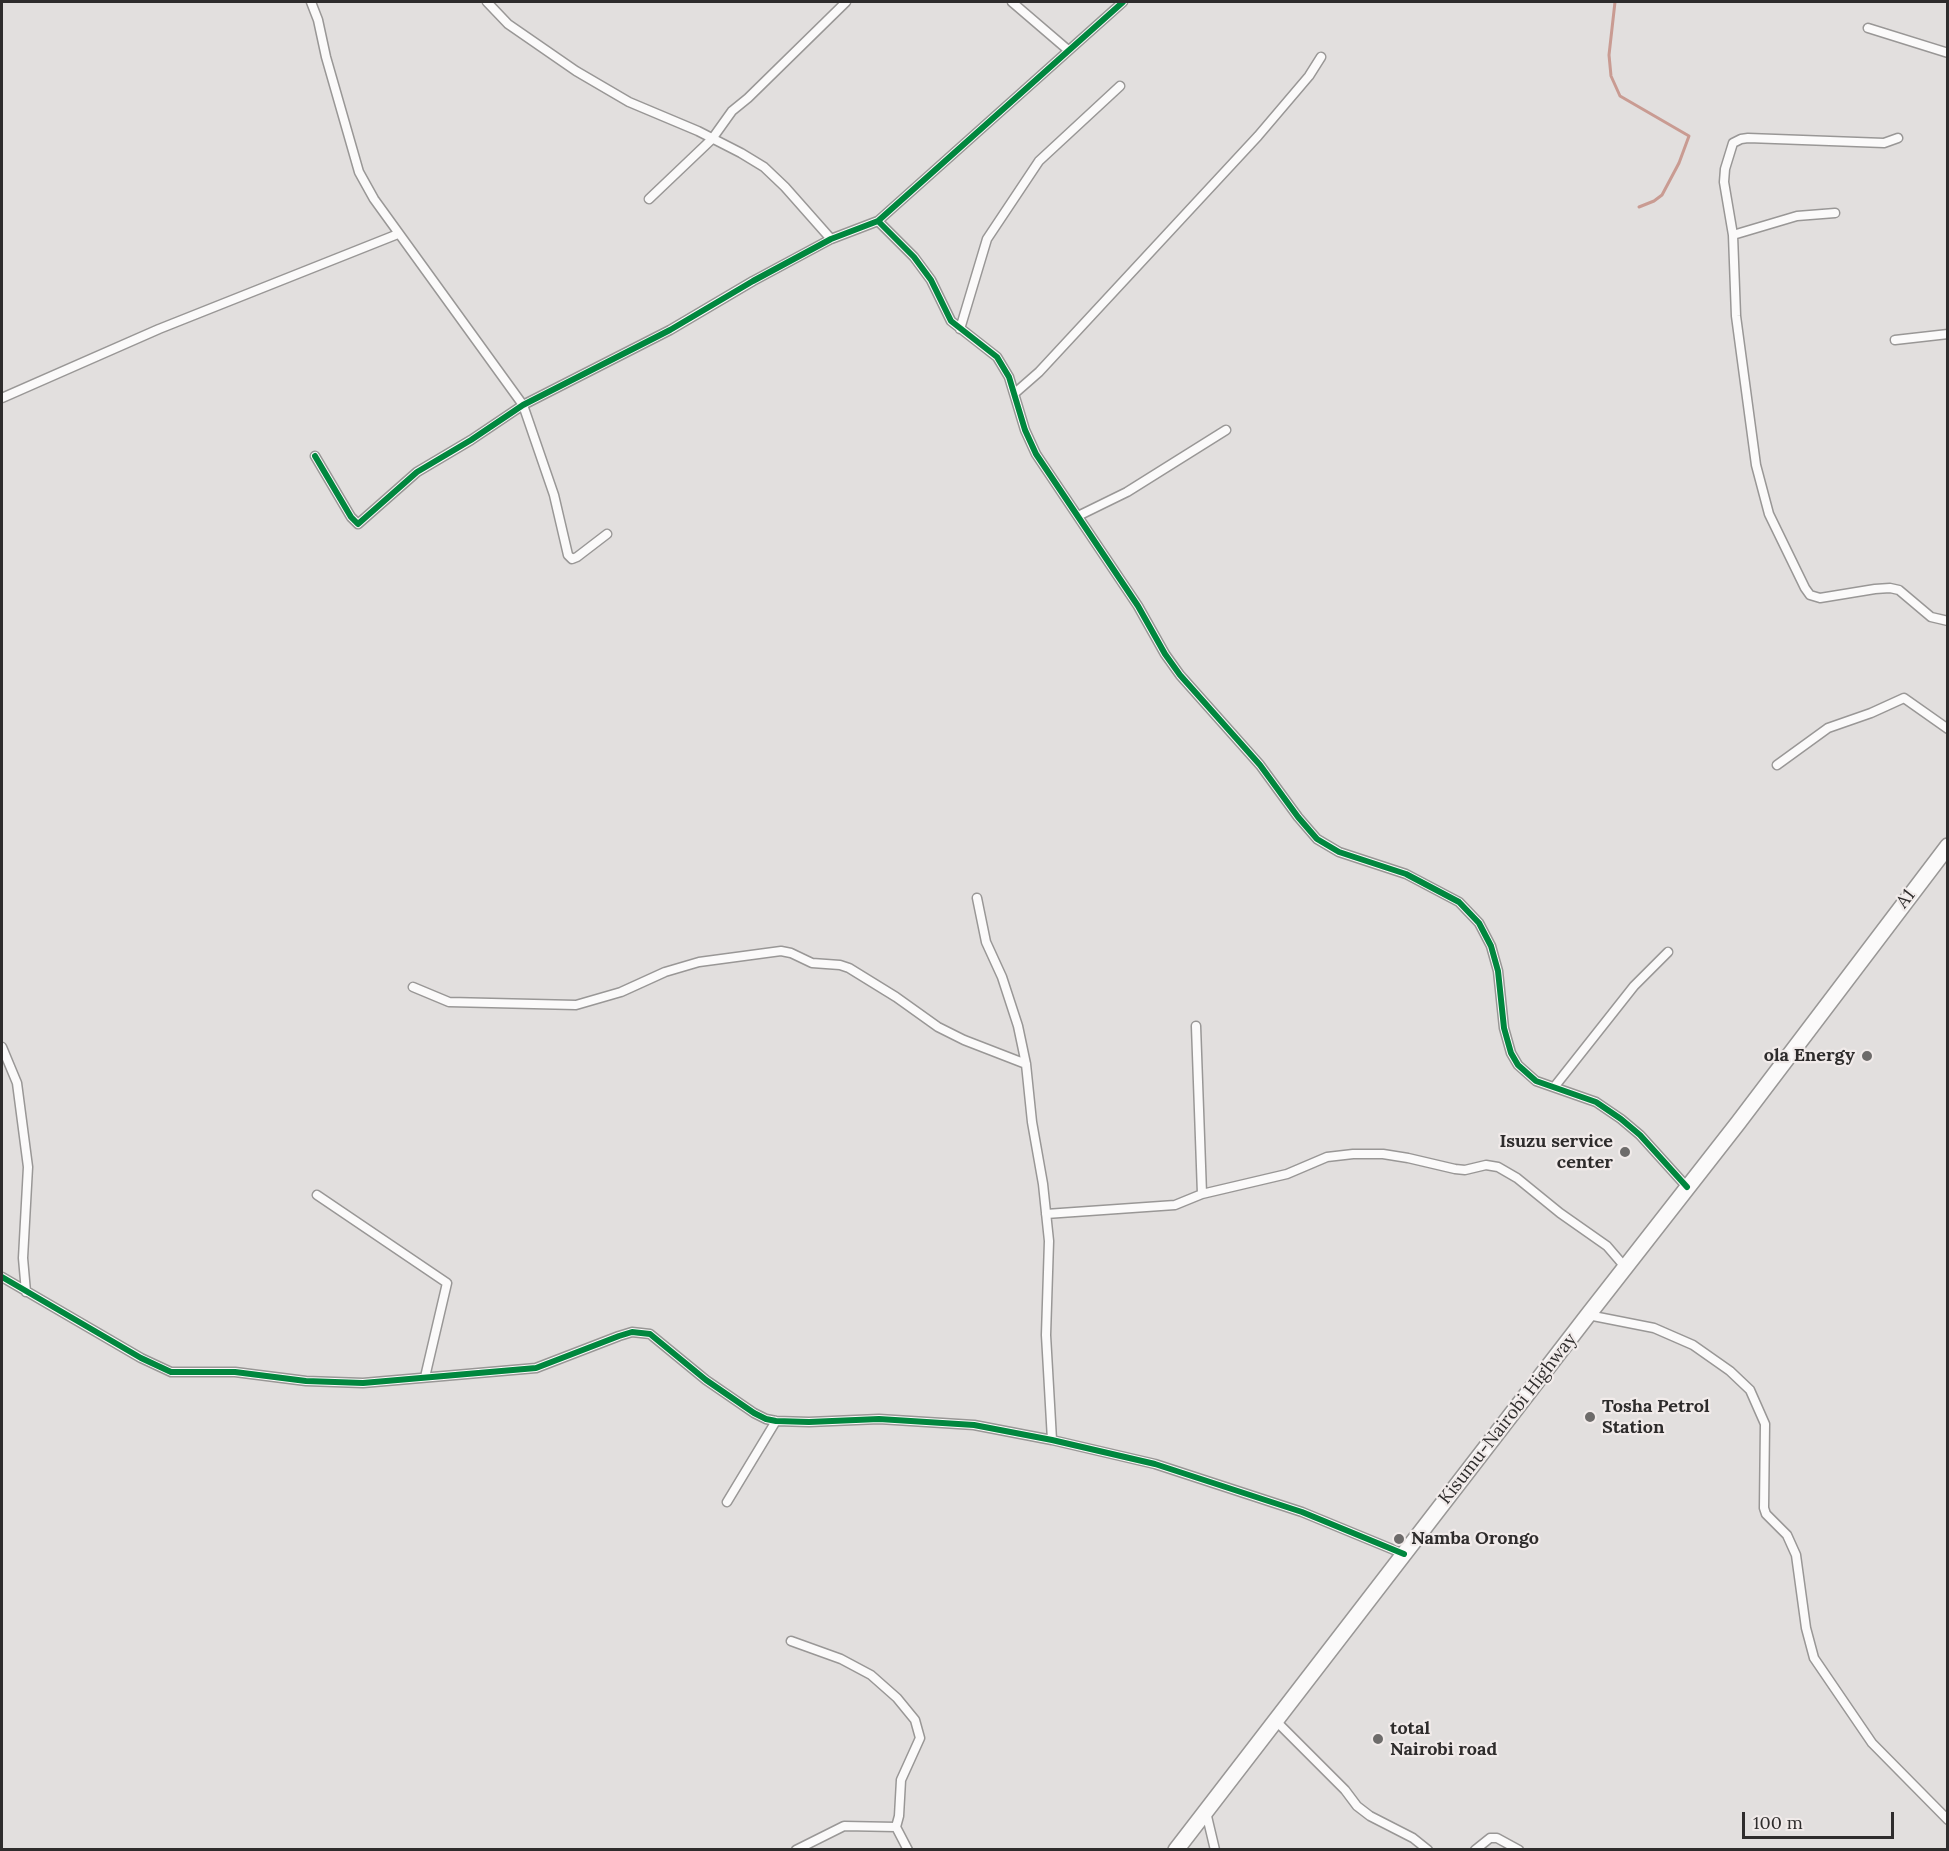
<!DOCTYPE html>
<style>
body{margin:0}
#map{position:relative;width:1949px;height:1851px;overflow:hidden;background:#e2dfde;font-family:Lora,serif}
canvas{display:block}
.frame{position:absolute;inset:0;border:3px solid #2e2c2c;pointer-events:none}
.scale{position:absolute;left:1742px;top:1812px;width:152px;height:27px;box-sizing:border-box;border:3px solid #2e2c2c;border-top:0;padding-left:8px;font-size:18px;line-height:21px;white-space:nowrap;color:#2e2c2c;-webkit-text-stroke:4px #f1ebea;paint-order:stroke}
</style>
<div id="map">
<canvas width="1949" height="1851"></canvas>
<div class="frame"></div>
<div class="scale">100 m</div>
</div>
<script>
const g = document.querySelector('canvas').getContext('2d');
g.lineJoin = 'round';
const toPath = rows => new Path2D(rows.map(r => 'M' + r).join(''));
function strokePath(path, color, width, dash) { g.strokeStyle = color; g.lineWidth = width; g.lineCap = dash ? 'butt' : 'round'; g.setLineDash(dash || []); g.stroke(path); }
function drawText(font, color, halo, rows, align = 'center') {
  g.font = font + ' Lora,serif'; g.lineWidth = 4.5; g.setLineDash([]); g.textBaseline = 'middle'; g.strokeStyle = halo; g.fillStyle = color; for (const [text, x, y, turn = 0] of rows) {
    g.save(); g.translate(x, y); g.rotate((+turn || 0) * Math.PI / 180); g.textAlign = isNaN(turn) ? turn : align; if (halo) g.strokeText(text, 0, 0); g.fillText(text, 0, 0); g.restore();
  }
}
const stream = toPath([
 [1615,2,1609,55,1611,76,1620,96,1689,136,1679,163,1662,195,1654,201,1639,207]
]);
const street = toPath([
 [311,2,318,20,326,57,359,172,374,199,523,405,554,495,568,555,572,559,577,557,607,534],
 [487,2,508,24,576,71,629,102,698,131,741,153,764,167,785,187,831,239],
 [1012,2,1068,50],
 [1868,28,1948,53],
 [1898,138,1884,143,1748,138,1741,139,1733,143,1725,169,1724,182,1733,235,1736,316,1756,465,1769,514,1805,588,1810,595,1820,598,1875,589,1890,588,1899,590,1931,617,1948,621],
 [649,199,712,139,732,111,748,98,846,2],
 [878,221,914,257,931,280,951,321,997,357,1009,377,1025,430,1036,454,1138,606,1165,654,1180,675,1260,765,1298,817,1317,839,1339,852,1406,874,1459,902,1479,923,1491,946,1498,971,1504,1028,1511,1053,1518,1065,1536,1081,1596,1102,1621,1119,1640,1135,1687,1187],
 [1733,235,1797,216,1835,213],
 [960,329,987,239,1039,161,1120,86],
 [1895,340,1948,334],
 [1015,393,1039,372,1258,136,1309,76,1321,57],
 [2,398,159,329,398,234],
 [315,456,351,517,358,524,417,472,471,440,523,405,670,330,753,281,831,239,878,221,1123,2],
 [1078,516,1127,492,1226,430],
 [1777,765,1828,728,1871,713,1904,698,1948,729],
 [977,898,986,942,1002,977,1018,1026,1026,1064,1032,1122,1043,1184,1049,1241,1046,1335,1052,1440],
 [413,987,449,1002,576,1005,621,992,665,972,699,962,781,951,791,953,812,963,840,965,849,968,896,997,938,1027,964,1040,1026,1064],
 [1196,1026,1202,1194],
 [2,1047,17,1083,28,1167,23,1258,26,1292],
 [1555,1086,1634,986,1668,952],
 [317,1195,447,1283,425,1377],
 [1046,1214,1175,1205,1202,1194,1287,1174,1327,1157,1353,1154,1383,1154,1408,1158,1455,1169,1465,1170,1486,1165,1498,1167,1517,1178,1560,1213,1607,1246,1625,1267],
 [2,1277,141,1358,171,1372,235,1372,306,1381,363,1383,536,1368,619,1336,632,1332,650,1334,706,1380,754,1413,766,1419,776,1421,809,1422,879,1419,974,1425,1052,1440,1155,1464,1302,1512,1404,1554],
 [1588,1315,1654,1328,1693,1345,1730,1371,1750,1390,1765,1424,1764,1508,1766,1514,1787,1535,1796,1555,1806,1628,1814,1658,1872,1743,1948,1820],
 [727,1502,776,1421],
 [791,1641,841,1659,871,1675,897,1698,915,1720,920,1738,901,1780,899,1816,896,1827,908,1850],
 [1276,1721,1345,1790,1357,1806,1370,1816,1413,1838,1428,1850],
 [1206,1812,1215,1850],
 [796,1850,844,1826,896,1827],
 [1475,1850,1490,1838,1497,1838,1519,1850]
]);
const highway = toPath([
 [1176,1850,1588,1315,1738,1123,1948,846]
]);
const cycleway = toPath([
 [878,221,914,257,931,280,951,321,997,357,1009,377,1025,430,1036,454,1138,606,1165,654,1180,675,1260,765,1298,817,1317,839,1339,852,1406,874,1459,902,1479,923,1491,946,1498,971,1504,1028,1511,1053,1518,1065,1536,1081,1596,1102,1621,1119,1640,1135,1687,1187],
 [315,456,351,517,358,524,417,472,471,440,523,405,670,330,753,281,831,239,878,221,1123,2],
 [2,1277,141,1358,171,1372,235,1372,306,1381,363,1383,536,1368,619,1336,632,1332,650,1334,706,1380,754,1413,766,1419,776,1421,809,1422,879,1419,974,1425,1052,1440,1155,1464,1302,1512,1404,1554]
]);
const markers = [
 [1867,1056,6,"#6d6b6a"],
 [1625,1152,6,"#6d6b6a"],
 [1590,1417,6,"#6d6b6a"],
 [1399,1539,6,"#6d6b6a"],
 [1378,1739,6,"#6d6b6a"]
];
const streetNames = [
 ["A1",1906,899,-52],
 ["Kisumu-Nairobi Highway",1508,1419,-52]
];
const poiNames = [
 ["ola Energy",1855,1056,"right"],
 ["Isuzu service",1613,1142,"right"],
 ["center",1613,1163,"right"],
 ["Tosha Petrol",1602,1407],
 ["Station",1602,1428],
 ["Namba Orongo",1411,1539],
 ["total",1390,1729],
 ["Nairobi road",1390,1750]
];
strokePath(stream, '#c99b92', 3);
strokePath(street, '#999796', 11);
strokePath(highway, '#999796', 18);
strokePath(street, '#fbfafa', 8);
strokePath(highway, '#fbfafa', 15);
strokePath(cycleway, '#00873e', 6);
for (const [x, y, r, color] of markers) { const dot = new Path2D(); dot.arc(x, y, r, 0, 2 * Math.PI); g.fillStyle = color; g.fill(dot); strokePath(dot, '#f1ebea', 2); }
drawText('18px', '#2e2c2c', '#f1ebea', streetNames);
drawText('bold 18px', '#2e2c2c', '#f1ebea', poiNames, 'left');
</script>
